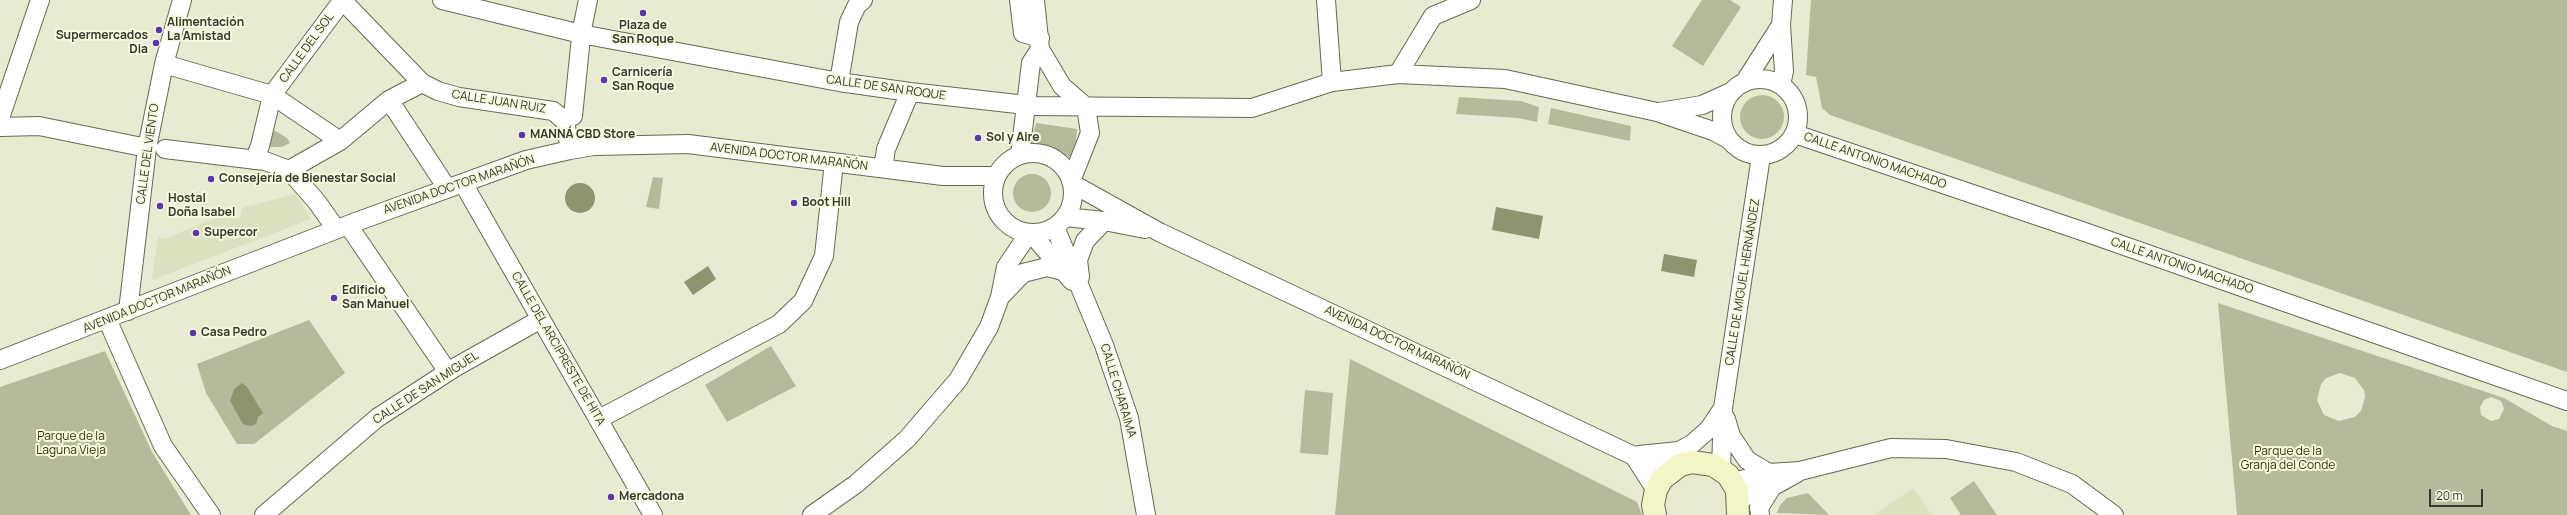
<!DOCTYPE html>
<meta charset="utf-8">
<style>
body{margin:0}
#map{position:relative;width:2567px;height:515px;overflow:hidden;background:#e8ebd1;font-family:Manrope,sans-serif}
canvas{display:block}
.scale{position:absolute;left:2429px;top:489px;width:54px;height:18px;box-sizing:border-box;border:2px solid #36372d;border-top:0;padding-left:5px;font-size:12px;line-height:14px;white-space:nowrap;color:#36372d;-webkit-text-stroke:3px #f6f9de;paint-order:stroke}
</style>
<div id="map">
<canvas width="2567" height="515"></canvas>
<div class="scale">20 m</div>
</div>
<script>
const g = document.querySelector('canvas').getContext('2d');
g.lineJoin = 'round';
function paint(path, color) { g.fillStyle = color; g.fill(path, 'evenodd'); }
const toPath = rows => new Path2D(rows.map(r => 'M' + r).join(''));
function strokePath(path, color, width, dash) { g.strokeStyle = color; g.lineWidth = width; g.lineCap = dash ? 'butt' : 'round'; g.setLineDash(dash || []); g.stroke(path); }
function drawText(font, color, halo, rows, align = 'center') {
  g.font = font + ' Manrope,sans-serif'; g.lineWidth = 4; g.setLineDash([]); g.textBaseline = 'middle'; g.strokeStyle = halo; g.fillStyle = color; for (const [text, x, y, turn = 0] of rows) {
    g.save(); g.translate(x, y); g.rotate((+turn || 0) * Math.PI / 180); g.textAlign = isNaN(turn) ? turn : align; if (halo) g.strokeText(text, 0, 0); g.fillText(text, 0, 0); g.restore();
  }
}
const built = toPath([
 [295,194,311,219,152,280,158,237,164,239,217,217,240,218,242,208],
 [1913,488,1932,515,1876,515,1875,514]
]);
const green = toPath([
 [1702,0,1730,0,1741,7,1703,66,1672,46],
 [1811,0,2567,0,2567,372,1830,115,1822,108,1816,77,1806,75],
 '1740 117a22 22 0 1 1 44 0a22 22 0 1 1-44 0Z',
 [1459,97,1521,101,1539,107,1537,122,1518,118,1456,114],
 [1551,108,1631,126,1630,141,1548,124],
 [1036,123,1077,129,1074,160,1049,146,1031,143],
 [272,129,287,138,290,143,282,147,267,147],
 '1013 193a19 19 0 1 1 38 0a19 19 0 1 1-38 0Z',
 [653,177,663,178,659,209,646,207],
 [2218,303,2504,398,2552,426,2567,431,2567,515,2237,515],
 [2340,373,2355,378,2364,390,2365,397,2361,411,2355,417,2339,421,2324,415,2317,400,2321,384,2326,378],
 [2491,397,2501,401,2504,409,2499,419,2491,421,2481,415,2480,407,2484,400],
 [309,320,345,373,254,444,237,444,206,393,197,364],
 [771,346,796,386,727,422,705,385],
 [105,351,152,452,191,515,0,515,0,387],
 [1350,359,1637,502,1642,515,1335,515],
 [1305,390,1333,393,1328,455,1300,453],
 [1974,481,1997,515,1961,515,1950,498],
 [1808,493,1829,515,1777,513,1780,505,1787,498]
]);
const water = toPath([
 '565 198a15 15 0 1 1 30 0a15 15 0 1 1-30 0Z',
 [1496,207,1543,216,1539,239,1492,230],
 [1664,254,1697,260,1694,277,1661,271],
 [708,266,716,279,693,295,684,282],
 [242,383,247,387,263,413,258,417,256,424,250,426,243,424,230,401,234,389]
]);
const street = toPath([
 [342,0,422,83,438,91,459,97,553,111,565,121,570,150],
 [442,0,581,34,839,82,910,92,1035,106,1252,108,1332,82,1398,74,1505,79,1657,112,1713,131,1728,139],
 [1019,0,1023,33,1040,38],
 [1035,0,1040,49,1062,86,1086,107,1090,133,1071,181],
 [1326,0,1332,82],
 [581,34,588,0],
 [164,64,272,95,340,141],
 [1398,74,1433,16,1471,0],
 '1722 117a38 38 0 1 1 76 0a38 38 0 1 1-76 0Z',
 [839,82,849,22,857,5,863,0],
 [1744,83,1781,25],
 [1781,85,1784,71,1781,25,1783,0],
 [272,95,342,1],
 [389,100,447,188],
 [1659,112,1702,105,1731,92],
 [573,116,581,37],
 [0,118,40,0],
 [0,127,39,126,147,148],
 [1795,134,2079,230,2567,401],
 [165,149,265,161,289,170,317,202,336,229],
 '993 193a40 40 0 1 1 80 0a40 40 0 1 1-80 0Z',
 [1020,155,1031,63,1040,49],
 [254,160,260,146,270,104],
 [883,168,886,149,910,92],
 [289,170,340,141,389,100,422,83],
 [463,183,653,515],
 [1073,184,1159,232,1634,456,1670,470],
 [1065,217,1104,221,1145,229],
 [348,225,448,372],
 [1055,227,1104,345,1129,418,1146,515],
 [1031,233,1072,281],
 [1080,277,1078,260,1085,241,1104,221],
 [1000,297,1023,273,1047,267,1063,271],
 [128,311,147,148,164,64,182,0],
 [107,319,163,446,211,515],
 [0,360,353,223,526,160,570,150,594,146,688,144,943,176,996,176],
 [599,419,779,324,803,301,824,256,834,162],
 [1726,419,1731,436,1747,460,1769,473],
 [1639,455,1679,451,1692,444,1709,429,1723,408],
 [1634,456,1656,490],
 [1721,470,1723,408,1761,156],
 [1733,482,1769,473,1800,471,1891,448,1946,449,2016,462,2072,484,2114,515],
 [1739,499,1772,487,1797,473],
 [264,515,377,418,454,368,541,319],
 [812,515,856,484,907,439,958,380,989,327,1000,297,1006,267,1029,233],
 [1760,515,1759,508,1772,487]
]);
const secondary = toPath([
 [1655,515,1653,505,1656,490,1662,479,1680,465,1692,462,1713,465,1728,475,1737,490,1738,515]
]);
const markers = [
 [643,13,4,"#5c36ae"],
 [159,30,4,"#5c36ae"],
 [156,43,4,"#5c36ae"],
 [604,80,4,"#5c36ae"],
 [522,135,4,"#5c36ae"],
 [978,138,4,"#5c36ae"],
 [211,179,4,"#5c36ae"],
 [794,203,4,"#5c36ae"],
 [160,206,4,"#5c36ae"],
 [196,233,4,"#5c36ae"],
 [334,298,4,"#5c36ae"],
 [193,333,4,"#5c36ae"],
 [611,497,4,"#5c36ae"]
];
const poiNames = [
 ["Alimentación",167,23],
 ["La Amistad",167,37],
 ["Plaza de",643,26,"center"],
 ["San Roque",643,40,"center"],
 ["Supermercados",148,36,"right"],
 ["Dia",148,50,"right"],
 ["Carnicería",612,73],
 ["San Roque",612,87],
 ["MANNÁ CBD Store",530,135],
 ["Sol y Aire",986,138],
 ["Consejería de Bienestar Social",219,179],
 ["Hostal",168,199],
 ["Doña Isabel",168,213],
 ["Boot Hill",802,203],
 ["Supercor",204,233],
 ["Edificio",342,291],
 ["San Manuel",342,305],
 ["Casa Pedro",201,333],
 ["Mercadona",619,497]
];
const streetNames = [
 ["CALLE DEL SOL",307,48,-54],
 ["CALLE DE SAN ROQUE",886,88,8],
 ["CALLE JUAN RUIZ",499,102,9],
 ["CALLE DEL VIENTO",148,154,-82],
 ["AVENIDA DOCTOR MARAÑÓN",789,157,7],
 ["CALLE ANTONIO MACHADO",1875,161,19],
 ["AVENIDA DOCTOR MARAÑÓN",459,185,-19],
 ["CALLE ANTONIO MACHADO",2182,266,19],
 ["CALLE DE MIGUEL HERNÁNDEZ",1743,282,-81],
 ["AVENIDA DOCTOR MARAÑÓN",157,300,-22],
 ["AVENIDA DOCTOR MARAÑÓN",1397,343,25],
 ["CALLE DEL ARCIPRESTE DE HITA",558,349,60],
 ["CALLE DE SAN MIGUEL",426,388,-33],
 ["CALLE CHARAIMA",1118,391,73]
];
const parkNames = [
 ["Parque de la",71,437],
 ["Laguna Vieja",71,451],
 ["Parque de la",2288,452],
 ["Granja del Conde",2288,466]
];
paint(built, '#dee1c0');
paint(green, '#b7ba9a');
paint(water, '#90946e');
strokePath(street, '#676952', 20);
strokePath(secondary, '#676952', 24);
strokePath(street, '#fff', 18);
strokePath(secondary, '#f3f5c7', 22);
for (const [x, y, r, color] of markers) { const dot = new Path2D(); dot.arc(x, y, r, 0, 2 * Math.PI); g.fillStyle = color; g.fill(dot); strokePath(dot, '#f6f9de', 1.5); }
drawText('bold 12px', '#36372d', '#f6f9de', poiNames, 'left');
drawText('12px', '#36372d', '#f6f9de', streetNames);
drawText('12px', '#343605', '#f6f9de', parkNames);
</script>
